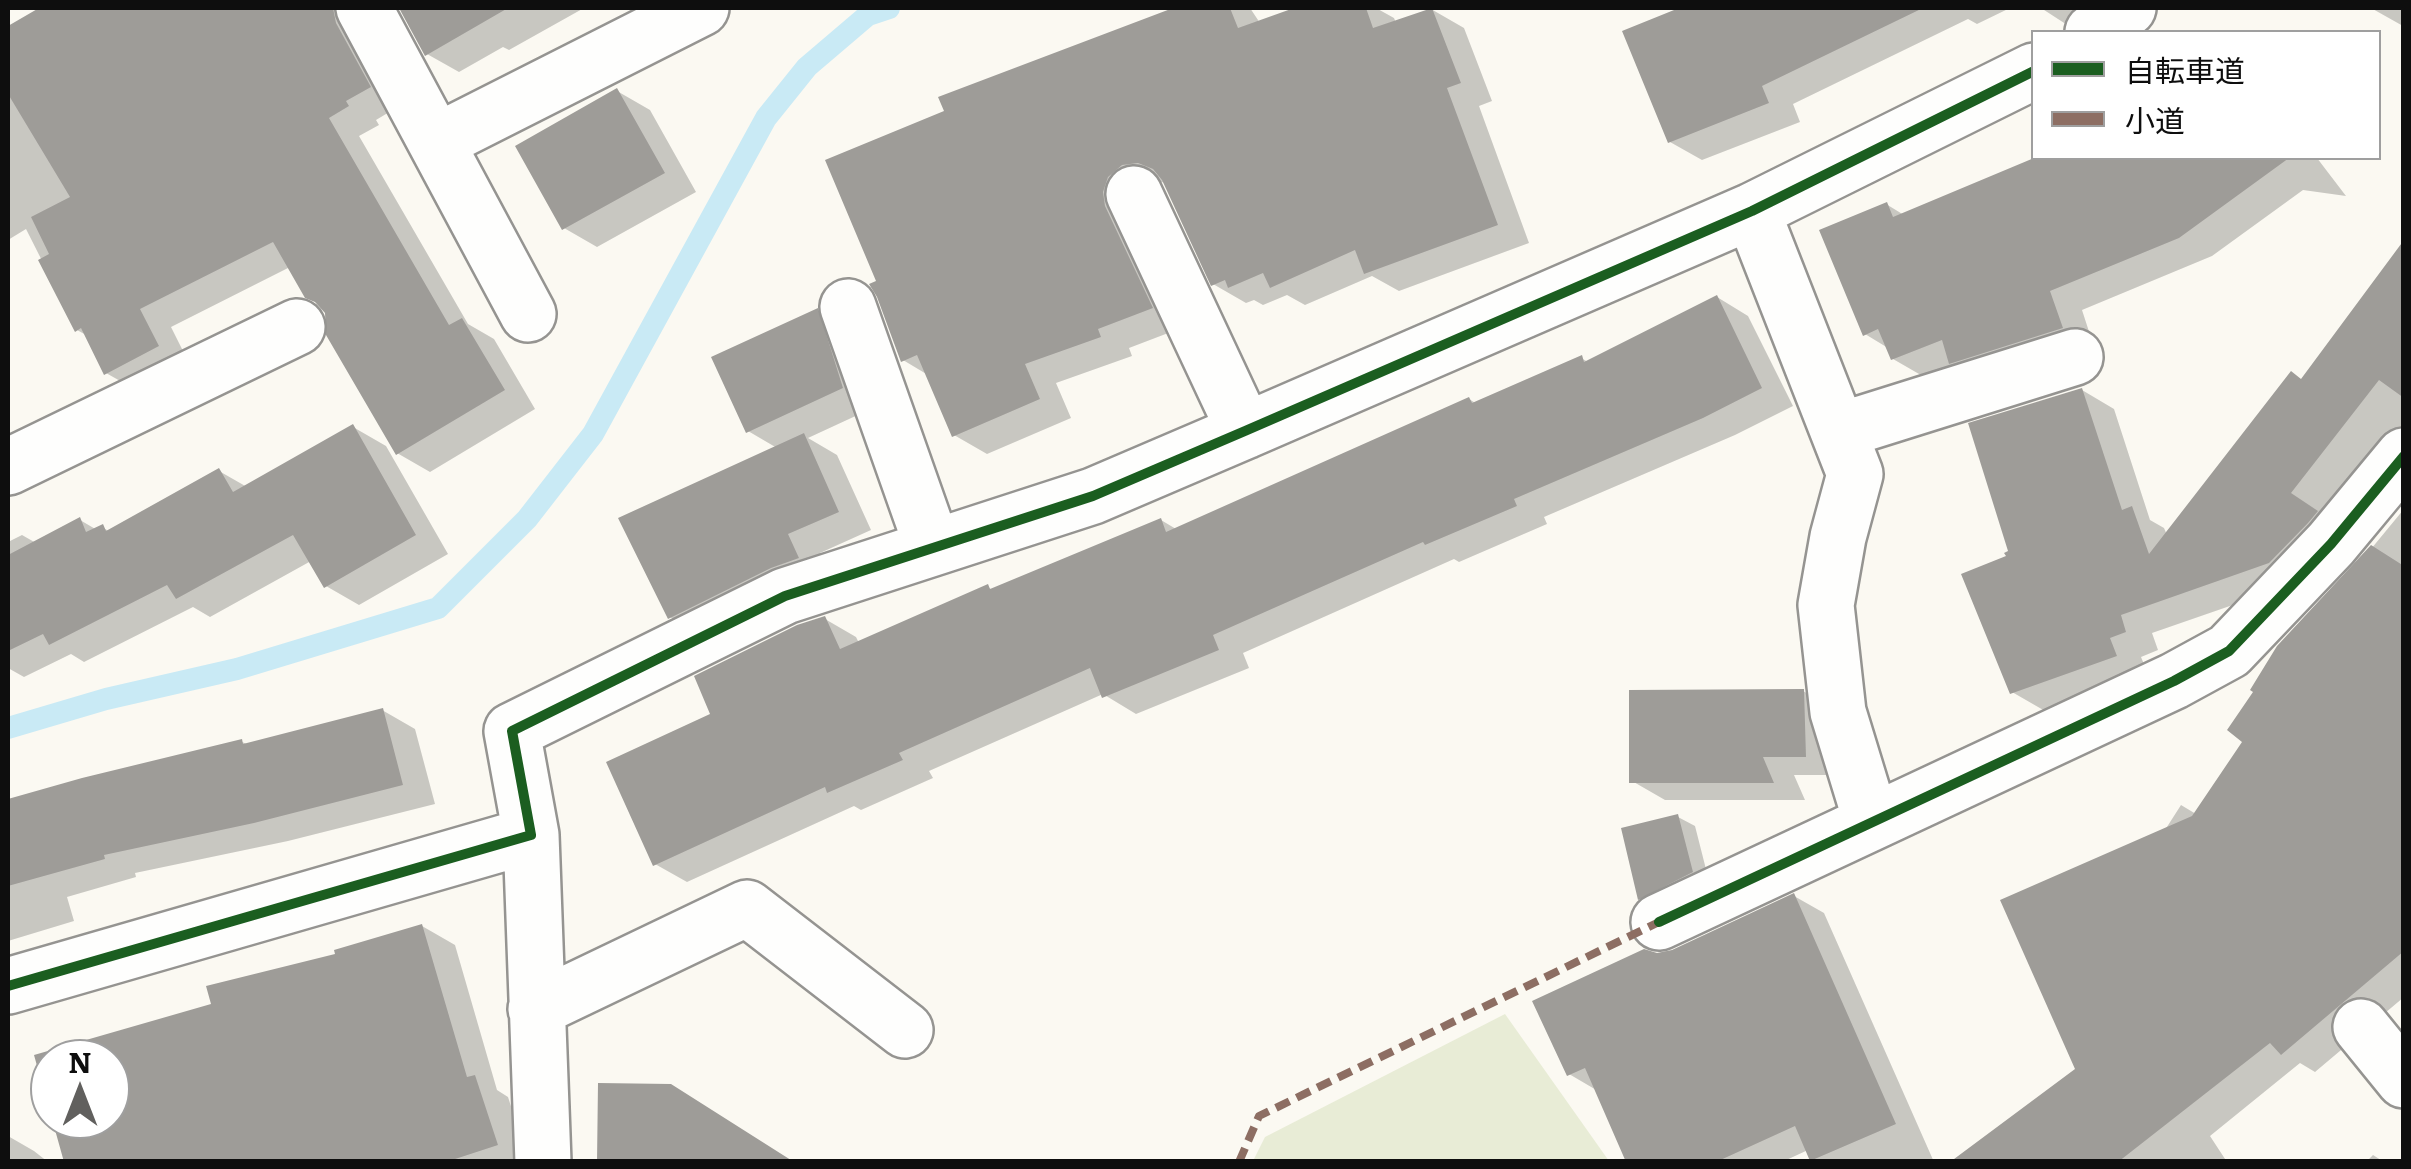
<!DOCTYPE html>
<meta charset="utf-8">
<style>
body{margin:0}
#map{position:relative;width:2411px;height:1169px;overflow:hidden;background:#fbf9f2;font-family:Literata,"Noto Sans JP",serif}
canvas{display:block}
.frame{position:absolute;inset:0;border:10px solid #0e0e0e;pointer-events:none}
.legend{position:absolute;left:2031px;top:30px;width:350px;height:130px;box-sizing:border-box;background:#fff;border:2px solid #9f9f9f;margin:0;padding:12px 18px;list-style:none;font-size:30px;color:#0e0e0e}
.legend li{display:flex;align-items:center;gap:20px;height:50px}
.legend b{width:50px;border:2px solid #9f9f9f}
.north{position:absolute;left:30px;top:1039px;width:100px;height:100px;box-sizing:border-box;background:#fff;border:2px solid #9f9f9f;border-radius:50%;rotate:0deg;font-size:28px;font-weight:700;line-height:40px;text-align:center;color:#0e0e0e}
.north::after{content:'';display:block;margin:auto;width:35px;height:45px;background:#61605e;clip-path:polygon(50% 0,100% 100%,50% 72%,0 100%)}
</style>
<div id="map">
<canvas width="2411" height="1169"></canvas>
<div class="frame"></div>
<ul class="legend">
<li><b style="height:12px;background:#1b5e20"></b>自転車道</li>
<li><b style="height:12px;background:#8d6e63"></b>小道</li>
</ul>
<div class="north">N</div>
</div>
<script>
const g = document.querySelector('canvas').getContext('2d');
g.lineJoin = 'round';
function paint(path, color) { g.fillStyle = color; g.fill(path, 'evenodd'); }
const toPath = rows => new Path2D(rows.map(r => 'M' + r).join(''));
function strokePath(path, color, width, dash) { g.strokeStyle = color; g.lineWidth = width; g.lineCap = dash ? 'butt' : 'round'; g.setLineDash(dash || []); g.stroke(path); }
const cemetery = toPath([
 [1505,1014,1609,1161,1253,1161,1265,1137]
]);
const shadow = toPath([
 [44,8,372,8,401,105,376,120,379,125,359,136,468,324,494,339,535,409,430,472,397,453,327,312,290,267,171,327,190,365,138,391,106,373,88,336,77,330,26,229,8,240,8,29],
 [402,8,584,8,509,50,503,47,459,72,427,54],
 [1179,8,1250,8,1260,23,1301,8,1310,8,1322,14,1339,8,1376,8,1394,18,1396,23,1431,9,1464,28,1492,101,1479,106,1529,243,1399,291,1372,276,1305,305,1287,295,1263,305,1254,300,1246,303,1213,284,1165,182,1155,183,1184,327,1129,348,1132,356,1056,383,1071,418,987,454,954,435,928,375,903,360,879,282,947,112,942,98],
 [1737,8,2010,8,1977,24,1968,19,1793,104,1800,122,1702,160,1670,142,1700,23],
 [2041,8,2109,8,2075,30],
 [2371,8,2404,8,2404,25,2403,26],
 [617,91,650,110,696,192,597,247,564,228],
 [2040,158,2317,158,2346,196,2303,190,2212,256,2082,310,2094,347,1926,378,1893,359,1888,348,1865,334,1886,204,1904,215],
 [2404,283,2404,465,2302,581,2152,633,2158,650,2141,657,2148,674,2045,711,2012,692,2009,558,2082,390,2114,409,2150,520,2164,528,2167,535,2303,381],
 [1717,297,1748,316,1793,406,1735,435,1544,517,1547,524,1459,562,1454,559,1243,653,1249,668,1136,714,1103,694,929,771,933,778,861,810,854,806,687,882,655,864,714,715,825,619,856,637,859,643,987,587,993,590,1161,520,1176,529,1469,399,1477,404,1581,358,1588,362],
 [818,310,850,329,875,407,808,438,837,455,871,530,820,553,831,577,702,636,670,617,777,448,748,431],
 [353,427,386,446,448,554,359,605,326,586,311,561,210,617,193,607,84,662,71,654,24,677,8,668,8,542,22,535,36,543,80,520,97,530,102,527,110,532,219,471,247,487],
 [2404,509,2404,997,2315,1072,2300,1063,2210,1136,2227,1162,1983,1162,2078,1070,2165,830,2181,805,2196,814,2357,566],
 [1803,691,1836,710,1838,775,1794,775,1805,800,1665,800,1632,781],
 [382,710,415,729,435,804,288,841,135,873,136,877,67,897,74,921,8,941,8,801,82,780,242,742,249,745],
 [1678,817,1695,826,1709,881,1657,908,1640,899],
 [1794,896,1824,913,1934,1162,1813,1162,1808,1150,1782,1162,1629,1162,1598,1091,1569,1074,1657,956,1673,953],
 [422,926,455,945,497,1090,508,1097,529,1162,67,1162,55,1119,110,1119,110,1059,50,1059,50,1103,37,1057,214,1006],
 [8,1136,34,1151,48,1162,8,1162],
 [2373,1155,2384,1162,2366,1162]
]);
const stream = toPath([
 [8,728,106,699,237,669,438,608,527,519,593,434,766,118,807,67,868,15,889,8]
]);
const building = toPath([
 [39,8,333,8,336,23,371,87,346,101,349,106,329,118,449,325,462,318,505,390,396,455,326,335,325,313,315,302,305,298,273,242,140,309,159,346,104,375,81,328,75,332,38,260,49,254,31,217,70,197,8,94,8,26],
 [399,8,508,8,425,56],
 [1173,8,1230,8,1238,28,1294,8,1366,8,1373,28,1432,8,1461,83,1447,88,1498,225,1364,274,1355,250,1270,288,1263,273,1228,288,1225,280,1211,286,1162,180,1153,169,1138,163,1122,165,1108,177,1103,192,1105,206,1153,308,1098,329,1101,337,1025,364,1040,399,952,437,917,355,901,362,877,297,869,284,876,281,825,160,944,111,938,97],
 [1679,8,1923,8,1762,86,1769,103,1668,143,1622,31],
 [617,88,665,173,562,230,515,146],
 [2034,158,2289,158,2179,238,2050,291,2063,328,1949,364,1942,340,1891,360,1878,329,1863,336,1819,230,1887,202,1893,217],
 [2404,240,2404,398,2379,380,2291,493,2318,511,2308,523,2269,563,2121,615,2126,632,2110,638,2117,656,2010,694,1961,574,2006,556,2004,553,2008,551,1968,423,2082,388,2122,510,2132,506,2149,554,2291,371,2301,379],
 [1717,295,1762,388,1703,418,1514,499,1517,506,1425,545,1423,542,1213,635,1219,650,1102,698,1090,668,899,753,903,760,827,793,825,787,653,866,606,762,710,714,694,676,797,625,825,616,840,649,988,584,990,589,1161,518,1166,532,1469,397,1472,403,1582,355,1584,362],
 [818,308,843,388,746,433,711,357],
 [353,424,416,535,324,588,293,535,176,599,167,585,49,645,43,634,8,651,8,555,80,517,86,532,103,524,106,531,219,468,233,492],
 [804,433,839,512,788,534,799,558,771,568,668,619,618,518],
 [2371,545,2404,566,2404,951,2281,1055,2270,1043,2118,1162,1950,1162,2075,1069,2000,900,2192,816,2242,742,2227,730,2253,692,2250,690,2277,646],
 [1804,689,1806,757,1763,757,1774,783,1629,783,1629,690],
 [383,708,403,785,254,823,104,855,105,859,8,886,8,799,82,778,242,739,243,744],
 [1678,814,1693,872,1638,900,1621,828],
 [1794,893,1896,1124,1810,1161,1795,1126,1716,1162,1626,1162,1585,1068,1567,1076,1532,1001,1644,949,1657,953,1672,950],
 [422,924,467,1077,475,1075,498,1145,446,1162,64,1162,52,1119,110,1119,110,1059,50,1059,50,1112,34,1055,211,1004,206,986,335,954,334,950],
 [598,1083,671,1084,794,1162,597,1162]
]);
const minor = toPath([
 [364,8,528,314],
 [2093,32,2128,8],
 [436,142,701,8],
 [1134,194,1245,431],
 [1752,211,1855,474,1838,537,1826,605,1838,712,1871,820],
 [848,307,933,548],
 [1839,431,2075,357],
 [8,467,297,327],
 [531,835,543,1162],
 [1659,922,2174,681,2229,651,2331,544,2404,456],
 [8,986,531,835,512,731,785,596,1093,496,1245,431,1752,211,2034,71],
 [536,1009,747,908,905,1030],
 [2361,1027,2404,1080]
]);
const quiet = toPath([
 [1239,1162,1259,1116,1659,922]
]);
const cycleway = toPath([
 [1659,922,2174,681,2229,651,2331,544,2404,456],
 [8,986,531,835,512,731,785,596,1093,496,1245,431,1752,211,2034,71]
]);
paint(cemetery, '#e8ecd6');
paint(shadow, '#0003');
strokePath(stream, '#c9eaf5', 22);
paint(building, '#9e9c98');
strokePath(minor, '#959491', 60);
strokePath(minor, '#fefefd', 55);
strokePath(quiet, '#8d6e63', 8, [15, 8]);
strokePath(cycleway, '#1b5e20', 10);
</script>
